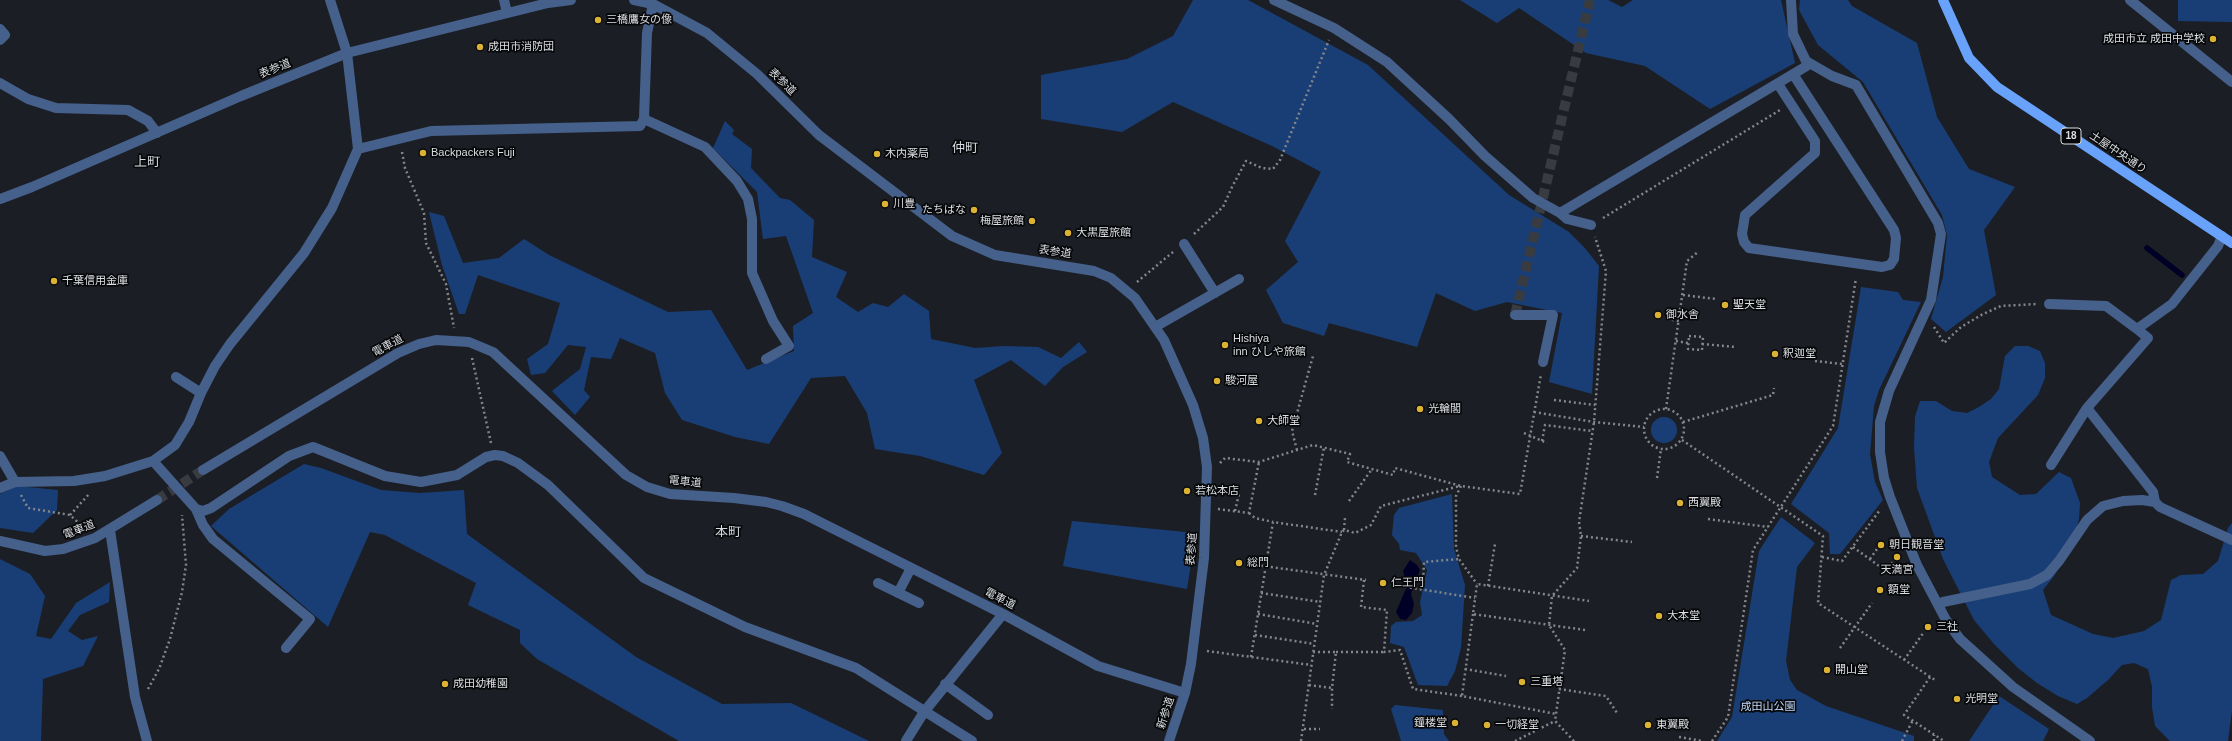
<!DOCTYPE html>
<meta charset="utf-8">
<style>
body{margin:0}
canvas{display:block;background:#1b1e24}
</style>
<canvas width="2232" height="741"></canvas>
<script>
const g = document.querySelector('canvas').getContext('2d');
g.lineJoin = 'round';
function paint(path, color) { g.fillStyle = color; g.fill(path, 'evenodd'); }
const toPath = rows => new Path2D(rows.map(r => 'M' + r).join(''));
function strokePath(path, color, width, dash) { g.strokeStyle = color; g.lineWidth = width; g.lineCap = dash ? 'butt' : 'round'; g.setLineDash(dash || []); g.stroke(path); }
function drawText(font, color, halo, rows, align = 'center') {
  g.font = font + ' Arial,"Noto Sans JP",sans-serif'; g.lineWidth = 3.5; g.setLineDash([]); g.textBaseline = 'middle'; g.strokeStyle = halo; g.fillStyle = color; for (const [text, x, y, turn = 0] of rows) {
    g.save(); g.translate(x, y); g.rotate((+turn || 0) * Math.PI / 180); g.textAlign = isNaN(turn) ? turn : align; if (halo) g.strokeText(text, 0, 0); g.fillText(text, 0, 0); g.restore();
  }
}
const green = toPath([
 [1193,0,1248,0,1368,65,1509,195,1569,232,1584,247,1599,266,1592,394,1549,382,1562,313,1507,302,1475,311,1436,293,1417,347,1329,323,1324,336,1283,323,1266,290,1298,262,1285,241,1321,172,1272,146,1173,102,1122,132,1041,119,1041,75,1127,59,1173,36],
 [1460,0,1608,0,1622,7,1633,0,1781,0,1795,63,1710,109,1645,66,1586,53,1519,8,1497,23],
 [1800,0,1848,0,1852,6,1917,43,1937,117,1969,169,2015,187,1984,230,1996,295,1946,332,1931,319,1943,277,1947,235,1942,215,1863,82,1818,45,1799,10],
 [2178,0,2232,0,2232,22,2178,21],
 [725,121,734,130,732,134,752,149,751,168,780,198,790,200,814,220,812,257,847,272,836,297,858,312,873,303,888,307,904,294,929,311,931,339,975,348,1004,346,1038,347,1061,358,1079,342,1087,352,1063,367,1045,386,1011,360,974,380,1002,453,984,475,920,456,875,449,867,413,845,376,811,378,769,444,735,437,682,420,665,393,655,353,620,338,611,359,591,357,584,390,590,397,575,415,552,391,580,369,586,347,568,345,545,373,531,375,527,359,548,344,560,303,478,275,465,314,459,314,442,265,429,212,444,216,463,263,499,258,524,239,549,255,668,312,711,310,747,370,794,351,793,326,813,313,786,236,763,239,757,192,713,148],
 [1861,287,1898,292,1903,300,1921,302,1879,390,1874,406,1870,454,1875,482,1883,500,1840,554,1830,554,1829,533,1791,504,1838,428],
 [2015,346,2028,346,2040,351,2045,363,2045,378,2038,395,1998,438,1989,462,1992,477,2020,495,2036,494,2059,472,2071,478,2080,503,2079,519,2072,547,2054,576,2043,590,2051,615,2093,634,2113,638,2144,631,2161,620,2171,580,2181,575,2203,574,2218,561,2228,528,2232,523,2232,710,2228,741,2170,741,2155,726,2152,707,2152,687,2148,669,2134,663,2122,665,2108,680,2087,698,2077,704,2058,696,2037,683,2018,668,1994,644,1974,620,1943,559,1917,488,1914,448,1915,417,1920,401,1936,401,1952,411,1967,413,1979,407,1991,399,1999,389,2005,356],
 '1651 430a13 13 0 1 1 26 0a13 13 0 1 1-26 0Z',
 [304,464,321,468,381,490,420,493,464,490,467,534,636,657,722,704,791,703,869,741,679,741,537,659,520,643,520,630,468,605,476,583,385,535,370,532,328,627,211,526,229,509],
 [17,486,58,490,57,510,33,533,0,528,0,494],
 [1452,494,1454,549,1465,585,1461,648,1455,671,1447,686,1418,685,1404,647,1390,643,1391,626,1396,622,1413,621,1422,615,1420,602,1427,570,1416,553,1400,550,1399,544,1392,535,1394,515,1399,508],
 [1781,517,1815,543,1797,567,1786,661,1790,680,1797,690,1826,706,1914,736,1914,741,1717,741,1732,717,1759,551],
 [1072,521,1196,533,1187,589,1063,566],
 [0,559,30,574,45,596,36,636,51,639,76,603,110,582,109,602,80,615,68,631,82,640,98,636,83,666,43,679,41,741,0,741],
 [1999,696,2049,729,2043,741,1969,741],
 [1395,705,1443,710,1444,734,1449,741,1401,741,1391,709]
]);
const water = toPath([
 [1410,560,1417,565,1420,570,1411,594,1414,604,1412,613,1406,620,1400,619,1396,612,1407,586,1403,571]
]);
const stream = toPath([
 [2147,248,2182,275]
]);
const minorTunnel = toPath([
 [1515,315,1590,0],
 [157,500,203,470]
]);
const path = toPath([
 [402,152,405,168,424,213,426,243,446,284,454,328],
 [1603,218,1780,110],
 [1194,234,1223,207,1232,187,1246,161,1262,168,1273,169,1280,160,1329,40],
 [1137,282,1173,252],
 [1683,295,1716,299],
 [1667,319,1679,321],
 [1934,327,1944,343,1961,327,1983,314,2001,306,2037,304],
 [1689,336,1703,337,1702,350,1688,349,1689,336],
 [1676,341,1688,343],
 [1702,344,1736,347],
 [472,358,491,443],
 [1815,361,1842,364],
 [1554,400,1595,405],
 '1644 429a20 20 0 1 1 40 0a20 20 0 1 1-40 0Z',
 [1666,409,1687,261,1698,252],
 [1534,412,1594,422,1644,427],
 [1683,422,1773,395,1774,388],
 [1524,433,1547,443],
 [1682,440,1823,536,1818,603,1935,680],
 [1542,441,1545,425,1592,431],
 [1297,450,1292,431,1313,356],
 [1220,463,1225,458,1259,462,1313,445,1350,454,1347,462,1393,475,1395,468,1461,486,1520,494,1541,374],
 [1657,478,1661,449],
 [1461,486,1456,496,1456,547,1459,559,1477,584],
 [21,495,28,508,70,515,83,527],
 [1315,495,1324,447],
 [1349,501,1372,469],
 [1218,509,1249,513,1259,462],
 [1235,511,1239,494],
 [1249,513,1255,518,1273,522],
 [70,515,90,493],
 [1708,519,1768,527],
 [1344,530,1345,518],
 [1581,536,1632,542],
 [1853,547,1886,571,1894,561],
 [1822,557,1842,561,1880,510],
 [1870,559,1877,549],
 [1256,565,1366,580],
 [1364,580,1361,607,1387,610,1384,652,1400,650,1413,689,1462,696],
 [1400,586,1475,598],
 [1488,586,1495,544],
 [1420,589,1423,583,1424,562,1459,559],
 [1261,593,1320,602],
 [1258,614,1317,624],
 [1473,614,1462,696,1556,714],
 [1585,630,1473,614,1477,584,1589,601],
 [1255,635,1314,644],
 [1840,648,1872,603],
 [1207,651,1311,665],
 [1313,652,1336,652,1332,688,1332,709],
 [1336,652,1384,652],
 [1251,657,1273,522,1342,532],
 [1904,660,1924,632],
 [1465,669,1506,676],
 [1930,677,1904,715,1944,741],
 [1309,685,1332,688],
 [148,689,159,669,170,639,182,592,186,565,182,515],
 [1559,689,1606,696,1617,713],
 [1304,729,1320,729],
 [1679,737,1703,741],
 [1301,741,1324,575,1342,532,1344,530,1355,533,1371,525,1381,506,1460,486],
 [1515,741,1555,721],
 [1574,741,1555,721,1565,650,1549,625,1552,596,1577,568,1581,536,1579,522,1594,422,1606,271,1595,237],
 [1712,741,1728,717,1753,550,1833,426,1856,278],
 [1902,741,1913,720],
 [1934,741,1934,735]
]);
const minor = toPath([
 [504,0,507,13],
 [634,0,653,4,707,33,757,74,819,135,952,236,995,255,1094,271,1111,278,1135,298,1164,340,1193,405,1203,438,1207,467,1204,558,1191,664,1185,693,1169,741],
 [1274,0,1334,28,1387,62,1449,119,1485,156,1533,198,1560,213,1567,219,1591,225],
 [1791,0,1793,34,1806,61,1832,76,1856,85,1938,223,1941,234,1931,300,1889,391,1880,422,1880,452,1884,478,1890,497,1917,565,1946,620,1960,639,2013,687,2090,741],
 [2130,0,2232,82],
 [0,29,5,35,0,40],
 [0,83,28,99,56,108,128,110,148,121,157,133],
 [1778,84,1815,141,1815,153,1745,215,1742,234,1744,242,1749,248,1882,267,1890,265,1894,259,1896,238,1894,230,1793,74],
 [644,119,705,147,737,181,748,199,752,219,752,273,773,321,789,346,766,359],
 [358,149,431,131,640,126,644,119,647,33,653,4],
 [0,199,32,187,241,96,347,53,548,3,571,0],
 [1560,213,1810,64],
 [1184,244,1215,293],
 [2049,304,2106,306,2137,329,2172,304,2218,246,2222,236],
 [1515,315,1553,315,1543,362],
 [1155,327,1239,279],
 [176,377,201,393],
 [2087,408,2153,492,2155,502],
 [0,456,15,482,74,481,105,476,153,461,175,445,189,422,201,393,215,366,230,344,304,253,332,208,358,149,347,53,330,0],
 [153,461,196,509,203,511,211,508,289,456,313,447,385,476,421,482,457,475,486,457,495,455,503,456,518,463,548,485,644,578,745,627,856,668,972,741],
 [2051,465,2087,408,2148,338,2137,329],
 [203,470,398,353,419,344,436,340,469,342,493,352,626,475,647,487,670,494,734,498,766,502,782,506,804,514,1003,614,1098,666,1185,693],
 [0,488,15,482],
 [196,509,203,525,213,539,310,619,286,648],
 [110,530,135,697,147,741],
 [0,541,45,551,63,549,95,538,157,500],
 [878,583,919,603],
 [898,593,911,568],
 [1939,606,1943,602,2030,584,2047,575,2059,561,2087,520,2103,506,2123,501,2142,500,2155,502,2160,507,2232,540],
 [945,684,988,715],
 [906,741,924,712,1003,614]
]);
const major = toPath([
 [1943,0,1969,58,1997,87,2232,243]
]);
const markers = [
 [598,20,4,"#dbb233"],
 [2213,39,4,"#dbb233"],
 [480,47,4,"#dbb233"],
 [423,153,4,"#dbb233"],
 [877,154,4,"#dbb233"],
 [885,204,4,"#dbb233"],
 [974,210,4,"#dbb233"],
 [1032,221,4,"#dbb233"],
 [1068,233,4,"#dbb233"],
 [54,281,4,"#dbb233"],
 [1725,305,4,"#dbb233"],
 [1658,315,4,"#dbb233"],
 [1225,345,4,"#dbb233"],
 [1775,354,4,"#dbb233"],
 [1217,381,4,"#dbb233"],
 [1420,409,4,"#dbb233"],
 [1259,421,4,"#dbb233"],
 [1187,491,4,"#dbb233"],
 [1680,503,4,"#dbb233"],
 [1881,545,4,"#dbb233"],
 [1897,557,4,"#dbb233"],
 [1239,563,4,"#dbb233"],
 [1383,583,4,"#dbb233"],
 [1880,590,4,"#dbb233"],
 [1659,616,4,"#dbb233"],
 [1928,627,4,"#dbb233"],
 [1827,670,4,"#dbb233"],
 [1522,682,4,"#dbb233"],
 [445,684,4,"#dbb233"],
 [1957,699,4,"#dbb233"],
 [1455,723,4,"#dbb233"],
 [1487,725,4,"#dbb233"],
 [1648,725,4,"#dbb233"]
];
const shields = [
 [2071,136,20]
];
const shieldNames = [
 ["18",2071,136]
];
const poiNames = [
 ["三橋鷹女の像",606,20],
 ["成田市立 成田中学校",2205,39,"right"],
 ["成田市消防団",488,47],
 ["Backpackers Fuji",431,153],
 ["木内薬局",885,154],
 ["川豊",893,204],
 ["たちばな",966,210,"right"],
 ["梅屋旅館",1024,221,"right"],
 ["大黒屋旅館",1076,233],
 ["千葉信用金庫",62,281],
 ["聖天堂",1733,305],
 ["御水舎",1666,315],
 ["Hishiya",1233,339],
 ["inn ひしや旅館",1233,352],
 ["釈迦堂",1783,354],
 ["駿河屋",1225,381],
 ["光輪閣",1428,409],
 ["大師堂",1267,421],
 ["若松本店",1195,491],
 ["西翼殿",1688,503],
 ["朝日観音堂",1889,545],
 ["総門",1247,563],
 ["天満宮",1897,570,"center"],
 ["仁王門",1391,583],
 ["額堂",1888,590],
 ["大本堂",1667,616],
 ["三社",1936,627],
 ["開山堂",1835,670],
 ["三重塔",1530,682],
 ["成田幼稚園",453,684],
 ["光明堂",1965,699],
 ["鐘楼堂",1447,723,"right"],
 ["一切経堂",1495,725],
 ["東翼殿",1656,725]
];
const streetNames = [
 ["表参道",275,69,-22],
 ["表参道",782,82,44],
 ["土屋中央通り",2118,153,34],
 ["表参道",1055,252,9],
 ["電車道",388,346,-28],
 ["電車道",685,482,6],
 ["電車道",79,530,-21],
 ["表参道",1192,549,-86],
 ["電車道",1000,599,27],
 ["新参道",1166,713,-72]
];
const parkNames = [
 ["成田山公園",1768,707]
];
const quarterNames = [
 ["仲町",965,148],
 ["上町",147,162],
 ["本町",728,532]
];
paint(green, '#193e76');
paint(water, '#000027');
strokePath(stream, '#000027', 5.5);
strokePath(minorTunnel, '#383b40', 10, [10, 5]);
strokePath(path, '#83868b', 2.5, [2, 3]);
strokePath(minor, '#45608b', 10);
strokePath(major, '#68a2fb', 10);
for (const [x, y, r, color] of markers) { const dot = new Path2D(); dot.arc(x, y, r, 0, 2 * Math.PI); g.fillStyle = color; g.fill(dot); strokePath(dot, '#07080a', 1.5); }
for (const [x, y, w] of shields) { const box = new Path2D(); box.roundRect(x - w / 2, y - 8, w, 16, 3); g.fillStyle = '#07080a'; g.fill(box); strokePath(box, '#dbdee2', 1); }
drawText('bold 10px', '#dbdee2', null, shieldNames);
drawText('11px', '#dbdee2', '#07080a', poiNames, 'left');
drawText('11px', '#dbdee2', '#07080a', streetNames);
drawText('11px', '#bfd6fa', '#07080a', parkNames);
drawText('13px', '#d5dae2', '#07080a', quarterNames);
</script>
